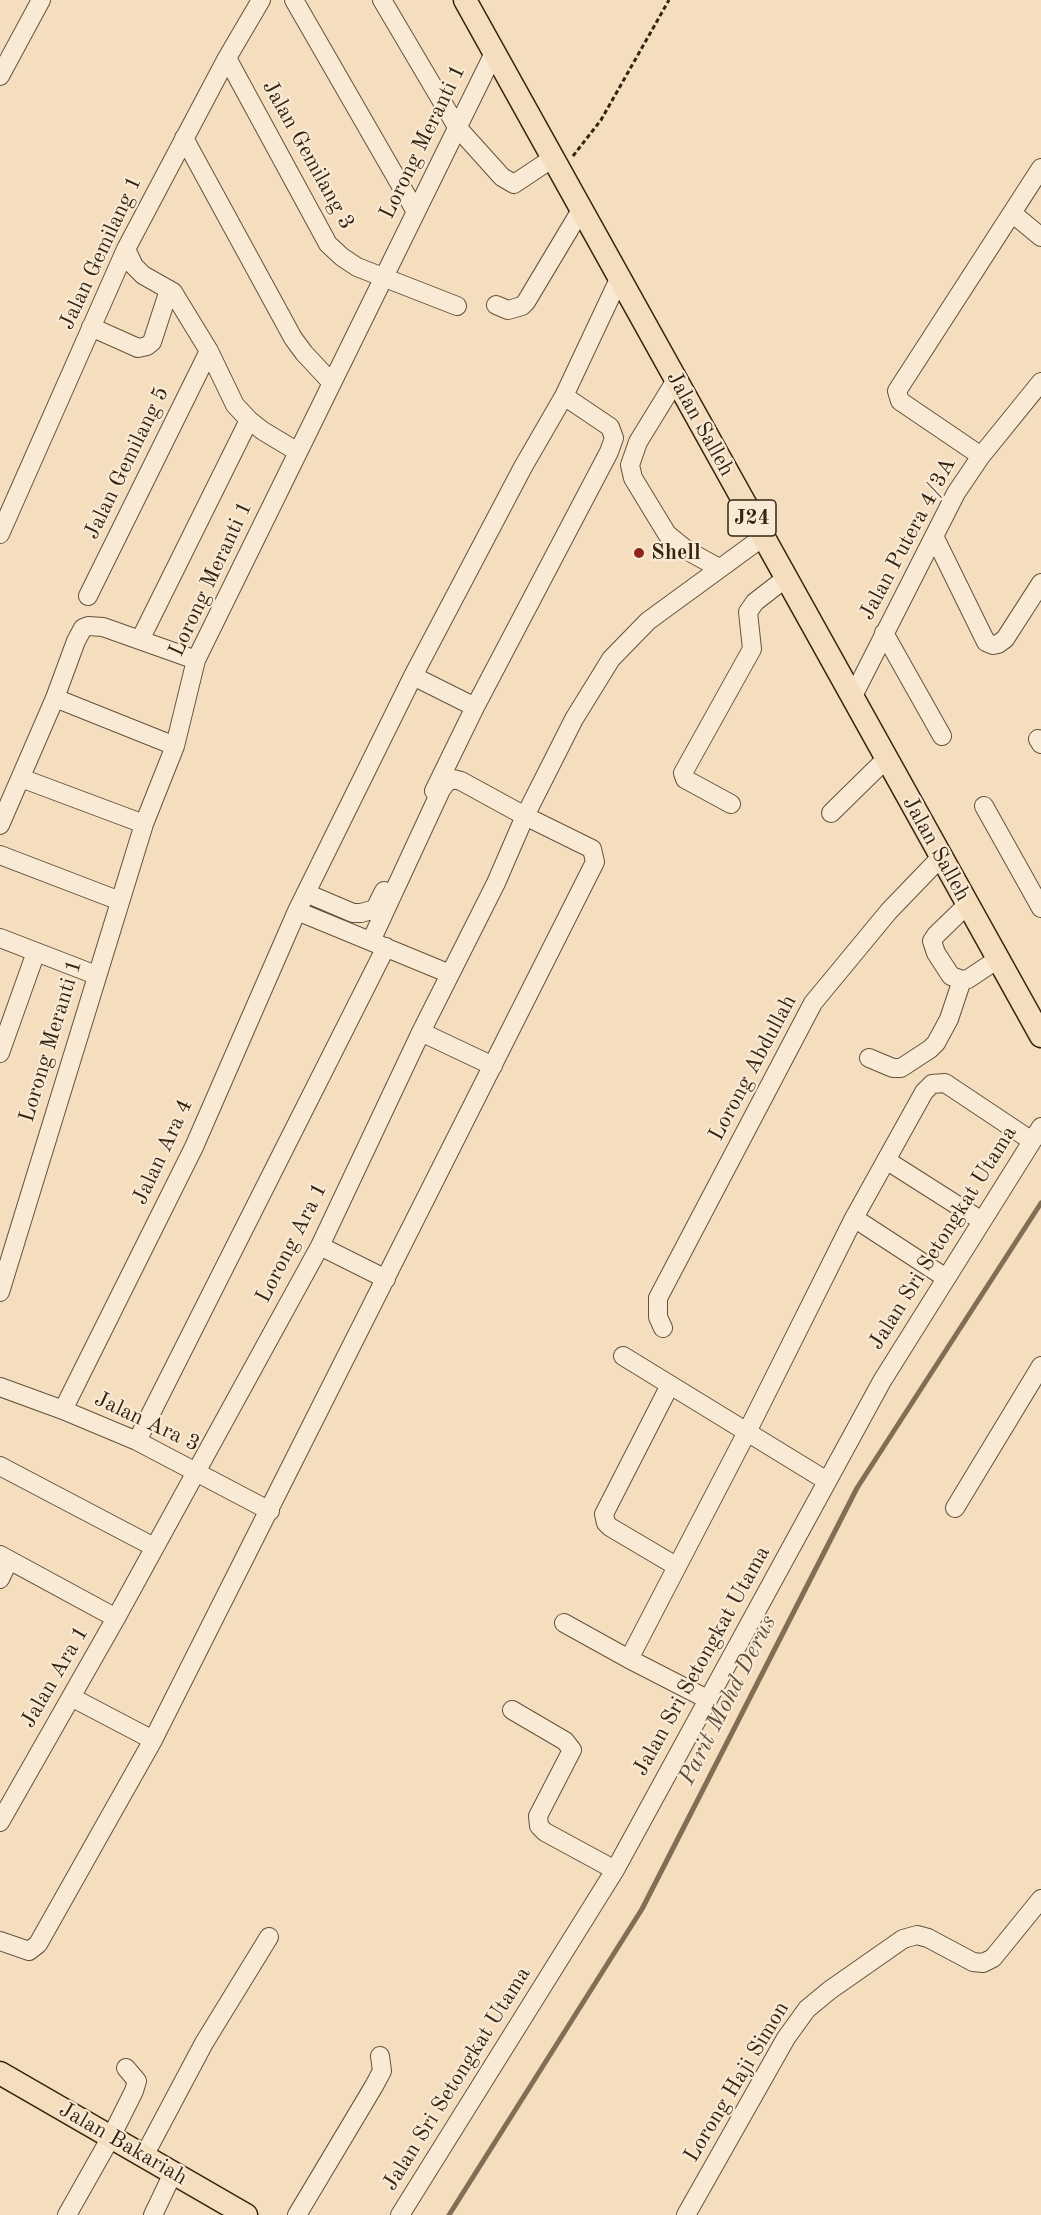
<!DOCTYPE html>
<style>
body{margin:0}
canvas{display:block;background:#f5debe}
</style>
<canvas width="1041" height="2215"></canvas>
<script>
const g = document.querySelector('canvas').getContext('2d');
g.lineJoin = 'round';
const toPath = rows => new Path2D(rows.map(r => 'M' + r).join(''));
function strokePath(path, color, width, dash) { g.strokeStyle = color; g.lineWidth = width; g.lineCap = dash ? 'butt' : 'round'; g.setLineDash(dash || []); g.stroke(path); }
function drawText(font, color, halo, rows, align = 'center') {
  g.font = font + ' "Old Standard TT",serif'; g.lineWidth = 4.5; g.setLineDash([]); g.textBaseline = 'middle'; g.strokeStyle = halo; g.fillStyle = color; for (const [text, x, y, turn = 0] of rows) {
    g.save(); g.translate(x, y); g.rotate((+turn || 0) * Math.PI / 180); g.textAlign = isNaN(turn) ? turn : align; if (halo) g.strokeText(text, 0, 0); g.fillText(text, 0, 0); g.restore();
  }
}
const stream = toPath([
 [449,2215,642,1909,857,1488,1041,1203]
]);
const path = toPath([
 [573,156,601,120,669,0]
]);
const minor = toPath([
 [294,0,416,212],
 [382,0,457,127,502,177,514,184,553,158],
 [227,58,328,244,342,257,357,267,457,306],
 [0,76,41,0],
 [184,138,293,338,304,353,332,383],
 [1012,213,1041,237],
 [126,249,134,266,143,275,173,292,176,297,209,351,235,405,249,420,263,431,298,452],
 [496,305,508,310,522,306,526,302,581,210],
 [91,327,138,348,147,346,152,342,169,290],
 [676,380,638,442,630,465,633,478,667,534,688,551,719,568],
 [981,456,900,401,897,391,1041,168],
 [0,534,126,249,227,58,261,0],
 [934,536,986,642,993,645,998,644,1005,639,1041,583],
 [88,596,209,351],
 [884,633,942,736],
 [140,640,249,420],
 [413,676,475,707],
 [55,698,175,746],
 [852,698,956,493,981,456,1041,382],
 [1038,739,1041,744],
 [21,778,144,824],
 [434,791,475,707,609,452,614,438,610,427,564,396],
 [731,804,685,779,683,773,752,649,748,612,755,602,786,578],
 [984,806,1041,908],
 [831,813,886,759],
 [0,825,55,698,76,641,83,628,88,626,103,627,196,660],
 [0,855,120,901],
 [306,893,353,913,361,913,375,909,384,891],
 [967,905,936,935,932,941,936,953,951,976,962,980,968,979,998,959],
 [297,911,450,974],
 [0,938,96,975],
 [421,1032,493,1066],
 [0,1053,36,952],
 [869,1058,893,1068,901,1068,930,1049,936,1043,949,1019,962,980],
 [886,1160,982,1221],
 [854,1218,946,1278],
 [320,1246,386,1279],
 [0,1292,144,824,175,746,196,660,494,53],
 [663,1328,658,1317,658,1298,813,1003,889,911,941,857],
 [623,1356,827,1481],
 [670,1385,604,1514,606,1523,610,1527,676,1566],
 [0,1387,63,1410,137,1441,270,1511],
 [63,1410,194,1147,297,911,413,676,523,467,564,396,619,279],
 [137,1441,386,947],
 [0,1466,154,1547],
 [955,1508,1041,1366],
 [0,1555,116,1618],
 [0,1579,9,1560],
 [564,1623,629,1659],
 [71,1697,153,1740],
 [707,1699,629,1659,747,1432,854,1218,924,1092,932,1084,945,1083,1032,1141],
 [512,1710,565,1741,572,1750,538,1816,539,1826,545,1832,615,1870],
 [0,1822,116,1618,320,1246,421,1032,496,883,525,816,574,719,611,659,648,621,763,537],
 [0,1941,29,1951,38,1944,153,1740,595,862,592,849,525,816,461,781,453,779,446,783,441,790,371,941],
 [144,2156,204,2043,269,1937],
 [67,2215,111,2137,134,2091,137,2081,126,2068],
 [153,2215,173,2173],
 [297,2215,374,2086,382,2071,380,2056],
 [400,2215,615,1870,882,1381,1041,1127],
 [686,2215,786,2038,807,2009,830,1990,903,1939,917,1935,928,1938,973,1962,983,1963,993,1958,1041,1899]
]);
const major = toPath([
 [465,0,1041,1036],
 [0,2073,246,2215]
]);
const markers = [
 [639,553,6,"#8f2418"]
];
const shields = [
 [752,518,48]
];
const shieldNames = [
 ["J24",752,518]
];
const streetNames = [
 ["Lorong Meranti 1",423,142,-64],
 ["Jalan Gemilang 3",308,155,61],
 ["Jalan Gemilang 1",101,253,-65],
 ["Jalan Salleh",700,424,61],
 ["Jalan Gemilang 5",127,463,-64],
 ["Jalan Putera 4/3A",908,539,-62],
 ["Lorong Meranti 1",211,579,-65],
 ["Jalan Salleh",936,849,61],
 ["Lorong Meranti 1",51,1041,-73],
 ["Lorong Abdullah",753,1068,-62],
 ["Jalan Ara 4",163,1152,-65],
 ["Jalan Sri Setongkat Utama",943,1238,-58],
 ["Lorong Ara 1",292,1243,-63],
 ["Jalan Ara 3",147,1422,25],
 ["Jalan Sri Setongkat Utama",702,1661,-61],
 ["Jalan Ara 1",55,1677,-60],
 ["Jalan Sri Setongkat Utama",457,2079,-58],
 ["Lorong Haji Simon",737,2082,-59],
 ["Jalan Bakariah",123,2144,30]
];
const poiNames = [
 ["Shell",651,553]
];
const waterNames = [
 ["Parit Mohd Derus",728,1700,-63]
];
strokePath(stream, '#806e55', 5);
strokePath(minor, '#64523c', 20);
strokePath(major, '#342411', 25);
strokePath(path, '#342411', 3, [4.5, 3]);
strokePath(minor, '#f8ead5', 18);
strokePath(major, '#f5debe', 22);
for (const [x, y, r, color] of markers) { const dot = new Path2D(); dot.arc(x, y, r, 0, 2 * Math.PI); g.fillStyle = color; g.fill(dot); strokePath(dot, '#f8ead5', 2); }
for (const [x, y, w] of shields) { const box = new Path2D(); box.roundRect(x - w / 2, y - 18, w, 36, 4.5); g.fillStyle = '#f8ead5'; g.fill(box); strokePath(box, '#342411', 1.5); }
drawText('bold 21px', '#342411', null, shieldNames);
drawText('22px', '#342411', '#f8ead5', streetNames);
drawText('bold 22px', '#342411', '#f8ead5', poiNames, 'left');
drawText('italic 24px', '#604f39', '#f8ead5', waterNames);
</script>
